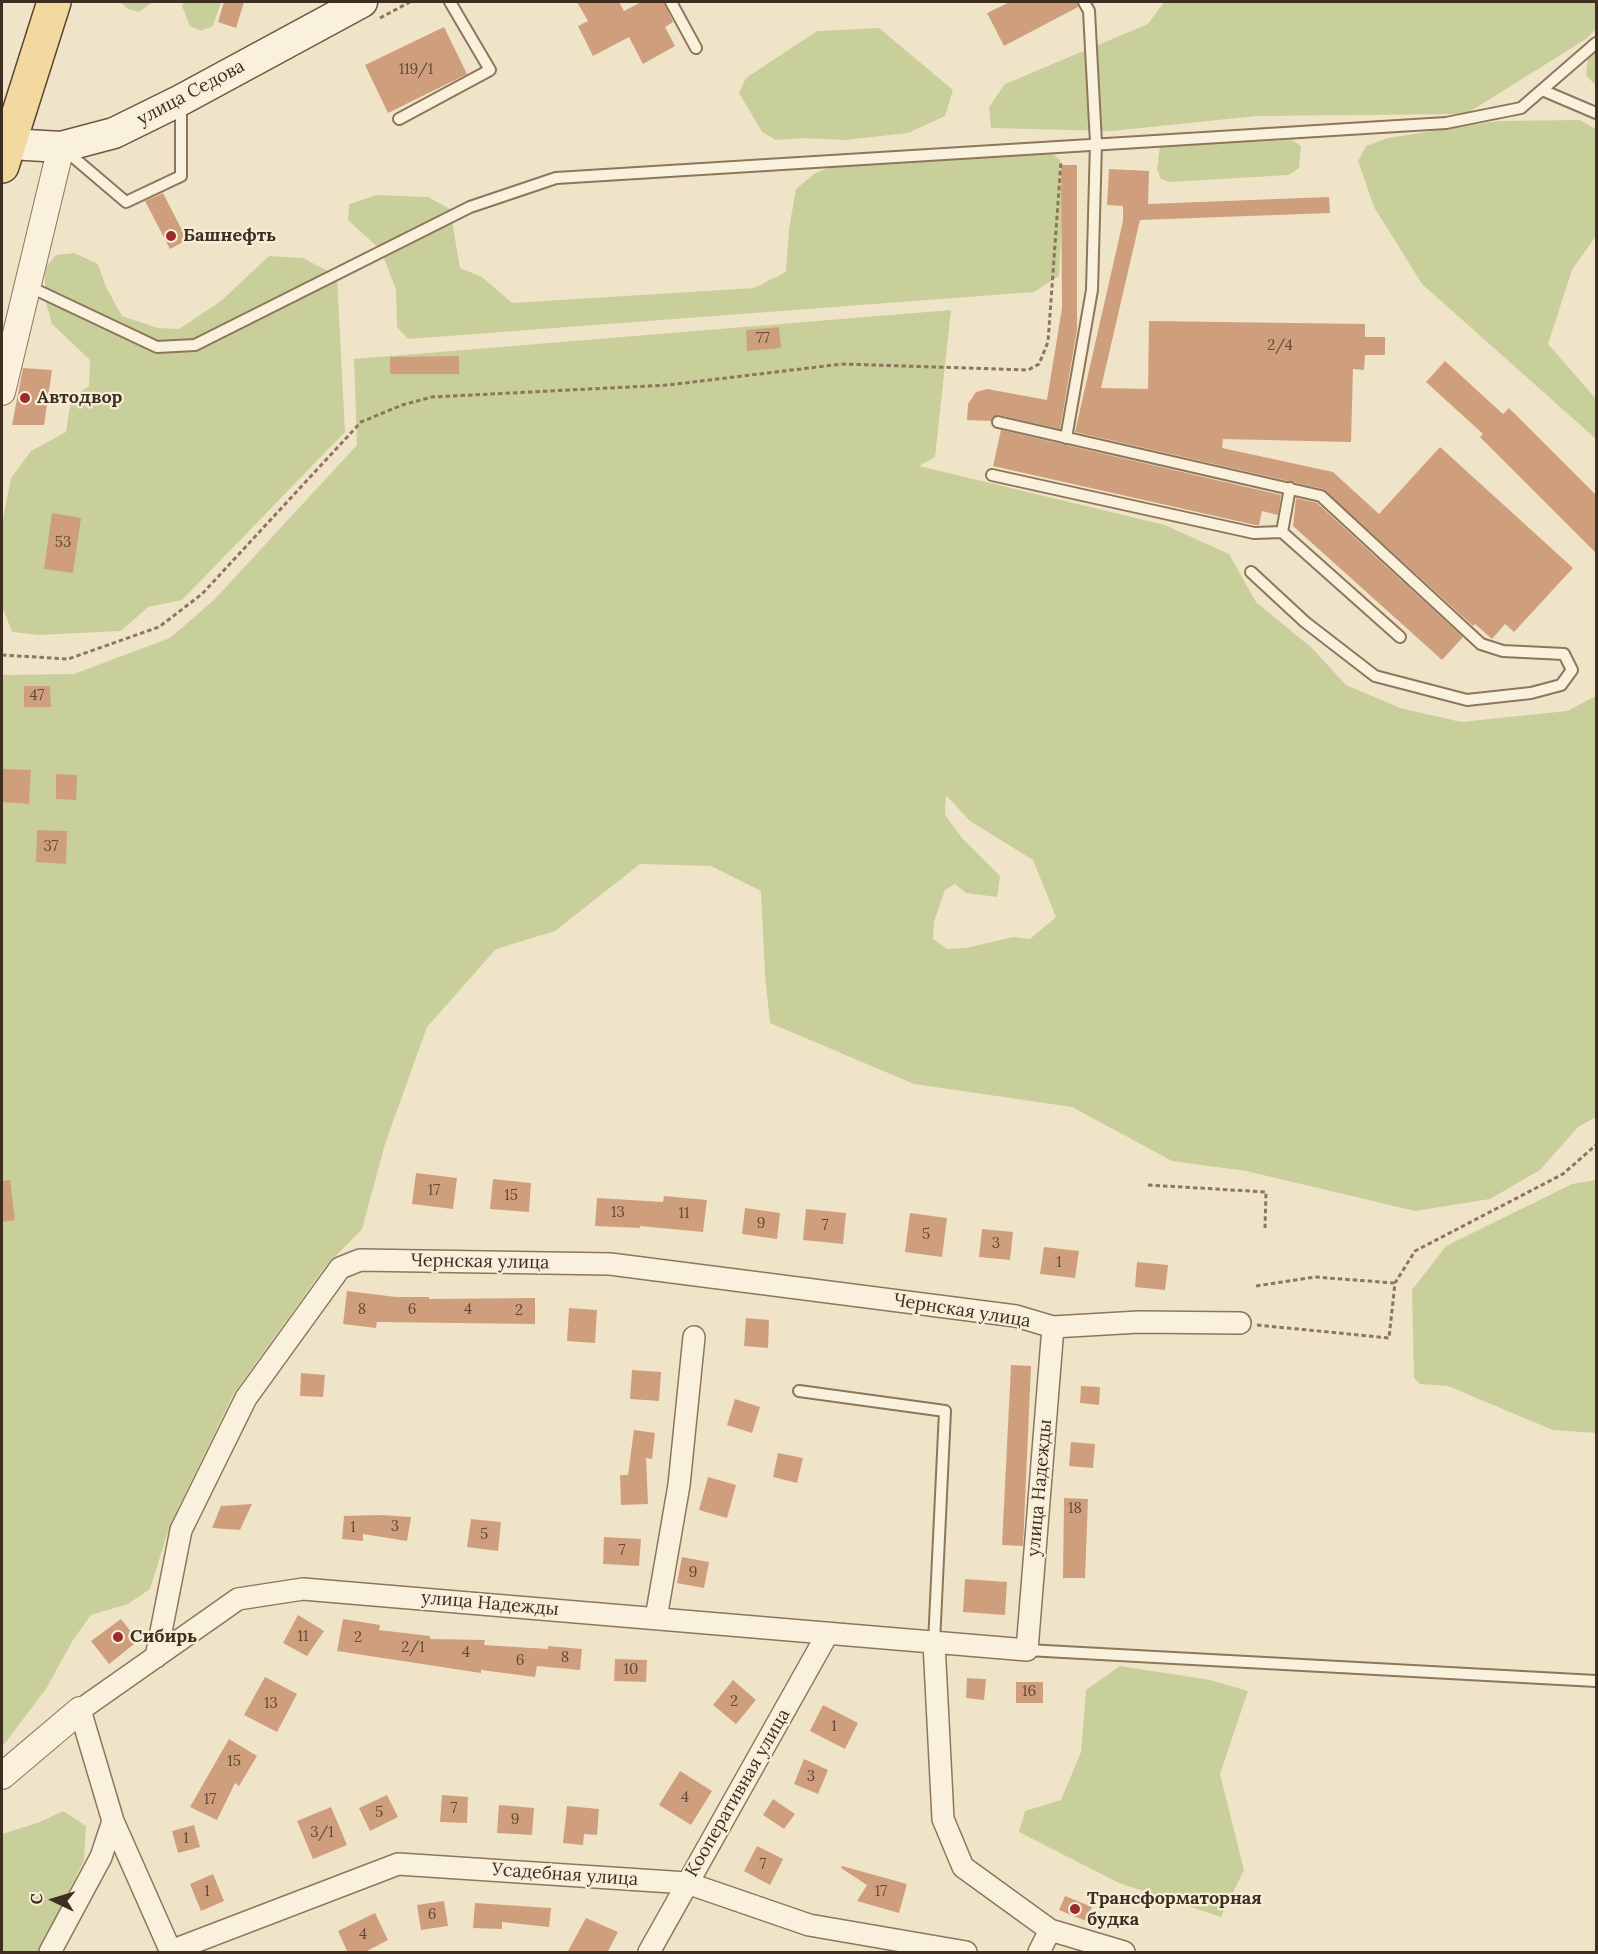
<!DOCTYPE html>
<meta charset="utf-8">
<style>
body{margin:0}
#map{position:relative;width:1598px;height:1954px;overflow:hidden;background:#f0e4c8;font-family:Lora,serif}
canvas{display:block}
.frame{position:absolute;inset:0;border:3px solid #3d2e20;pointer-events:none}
.north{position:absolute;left:24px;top:1870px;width:60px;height:60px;-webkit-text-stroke:4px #f7eed8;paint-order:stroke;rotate:274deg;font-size:16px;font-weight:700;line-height:24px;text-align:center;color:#3d2e20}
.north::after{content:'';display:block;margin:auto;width:21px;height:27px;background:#3d2e20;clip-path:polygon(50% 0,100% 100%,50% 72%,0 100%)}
</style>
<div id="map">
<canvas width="1598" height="1954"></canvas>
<div class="frame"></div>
<div class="north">С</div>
</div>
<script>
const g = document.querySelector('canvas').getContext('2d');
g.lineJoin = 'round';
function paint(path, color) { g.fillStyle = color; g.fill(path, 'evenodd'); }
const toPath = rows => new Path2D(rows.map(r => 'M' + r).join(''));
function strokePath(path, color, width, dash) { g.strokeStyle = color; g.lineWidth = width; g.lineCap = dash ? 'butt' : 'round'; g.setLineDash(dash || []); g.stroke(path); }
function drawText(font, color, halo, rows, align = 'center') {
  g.font = font + ' Lora,serif'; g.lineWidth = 4.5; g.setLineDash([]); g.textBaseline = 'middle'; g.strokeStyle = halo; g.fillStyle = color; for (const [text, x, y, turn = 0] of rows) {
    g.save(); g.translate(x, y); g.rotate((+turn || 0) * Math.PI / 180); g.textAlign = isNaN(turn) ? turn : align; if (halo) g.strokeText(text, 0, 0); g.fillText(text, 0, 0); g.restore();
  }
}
const green = toPath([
 [120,2,153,2,139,12,128,9],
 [184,2,221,2,213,26,201,31,190,26,182,6],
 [1164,2,1596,2,1596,29,1586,39,1466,114,1257,116,1111,131,991,128,989,107,1005,84,1148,24],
 [879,28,953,90,945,116,908,133,845,140,802,138,776,140,762,132,739,93,746,78,817,31],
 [1596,47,1596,86,1586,75,1588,57],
 [1580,120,1596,129,1596,236,1572,270,1548,344,1596,399,1596,439,1422,284,1374,207,1358,161,1366,146,1388,138,1498,121],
 [1292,140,1301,146,1299,168,1289,175,1170,182,1161,179,1157,169,1160,146],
 [1050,151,1060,160,1062,216,1059,276,1034,292,408,339,397,327,396,290,381,250,348,220,349,204,377,195,428,197,450,209,460,268,482,277,512,303,754,288,786,272,789,229,796,189,814,174,843,162],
 [74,253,98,264,106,287,122,316,158,328,179,329,221,301,269,256,303,258,337,276,345,432,182,600,148,607,121,631,40,635,12,632,2,606,2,524,11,478,31,451,66,432,71,399,89,386,90,360,52,324,45,299,45,268,56,255],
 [951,310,935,457,919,466,1165,525,1229,554,1256,602,1312,648,1346,685,1400,708,1461,722,1567,711,1596,696,1596,1117,1578,1127,1540,1170,1490,1199,1415,1211,1246,1171,1172,1161,1072,1107,914,1084,770,1023,765,975,761,891,711,866,640,864,555,931,496,949,427,1027,385,1144,362,1229,325,1267,234,1393,170,1525,150,1589,128,1604,91,1615,73,1640,46,1689,2,1747,2,675,74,674,170,638,214,600,357,445,354,359],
 [946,795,970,821,1033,860,1056,917,1030,939,1013,937,966,948,947,949,933,939,934,922,945,890,955,884,966,893,997,897,1000,876,962,838,945,815],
 [1596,1180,1596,1433,1553,1430,1448,1386,1420,1384,1414,1378,1412,1290,1446,1246,1572,1184],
 [1120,1666,1210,1680,1248,1691,1220,1774,1244,1870,1221,1917,1119,1883,1019,1832,1025,1811,1061,1800,1081,1752,1086,1690],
 [63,1811,86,1826,84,1860,39,1952,2,1952,2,1834,40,1822]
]);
const building = toPath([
 [224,2,244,2,236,28,218,22],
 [577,2,619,2,624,11,641,2,664,2,673,22,665,27,675,46,643,64,629,37,593,56,578,26,588,21],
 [1010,2,1077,2,1078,7,1004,46,987,13],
 [444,27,467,74,388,113,365,65],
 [1061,165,1077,165,1077,330,1060,429,999,415,993,417,991,421,967,420,968,404,976,392,987,389,1047,400,1062,308],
 [1109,169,1149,171,1148,204,1329,197,1330,213,1140,220,1101,388,1148,389,1149,321,1365,324,1365,337,1385,337,1385,355,1365,355,1364,370,1353,369,1351,442,1223,439,1222,448,1333,472,1379,514,1440,447,1573,568,1514,632,1505,624,1492,639,1475,624,1473,626,1323,489,1075,432,1123,221,1123,206,1107,205],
 [163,193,187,240,170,249,145,201],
 [779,327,781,348,747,351,746,330],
 [459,356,459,374,390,374,390,357],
 [1445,361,1503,414,1509,408,1596,495,1596,553,1480,437,1483,434,1426,382],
 [23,368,52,370,44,425,12,425],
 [1001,430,1281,495,1278,515,1262,511,1259,525,1255,525,993,466],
 [1296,498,1317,503,1463,637,1442,660,1293,526],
 [52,513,81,518,73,573,44,569],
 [24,686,50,686,51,707,24,707],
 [2,769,31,770,29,804,2,802],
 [56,774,77,775,76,800,56,799],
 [37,830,67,831,66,864,36,862],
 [416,1173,457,1178,453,1209,412,1204],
 [493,1179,531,1183,529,1212,490,1209],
 [10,1180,15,1220,2,1222,2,1181],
 [664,1196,707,1200,703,1232,640,1226,640,1228,595,1226,597,1198,663,1202],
 [745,1208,780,1213,777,1239,742,1234],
 [806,1209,846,1213,843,1244,803,1240],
 [910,1213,947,1218,942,1257,905,1252],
 [982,1229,1013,1232,1010,1260,979,1257],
 [1044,1247,1079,1251,1075,1278,1040,1274],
 [1137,1262,1168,1265,1165,1290,1135,1287],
 [347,1291,396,1297,429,1297,429,1299,535,1298,535,1324,377,1322,376,1328,343,1324],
 [569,1308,597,1310,595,1343,567,1341],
 [746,1318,769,1320,768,1348,744,1346],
 [1011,1365,1031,1366,1023,1546,1002,1545],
 [632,1370,661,1372,659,1401,630,1399],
 [301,1373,325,1375,323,1397,300,1396],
 [1081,1386,1100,1387,1099,1405,1080,1403],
 [735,1399,760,1407,752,1433,727,1425],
 [634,1430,655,1433,652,1459,646,1458,648,1504,621,1505,620,1475,628,1475],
 [1071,1442,1095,1444,1093,1468,1069,1466],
 [778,1453,803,1458,797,1483,773,1477],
 [708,1477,736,1485,727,1518,699,1510],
 [1064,1498,1088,1499,1085,1578,1063,1578],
 [252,1504,240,1530,212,1528,221,1506],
 [381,1515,411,1517,407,1541,363,1534,363,1541,342,1539,344,1516],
 [471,1519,501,1522,498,1551,467,1547],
 [604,1537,641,1539,639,1566,603,1564],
 [682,1557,709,1562,704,1588,677,1583],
 [965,1579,1007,1582,1005,1615,963,1612],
 [298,1615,324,1631,307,1656,283,1643],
 [121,1619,138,1641,109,1664,91,1641],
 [343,1619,380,1625,379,1630,430,1636,430,1639,485,1640,484,1645,548,1649,548,1646,582,1649,580,1670,537,1666,535,1677,481,1670,481,1673,337,1651],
 [615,1659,647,1660,646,1682,614,1681],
 [265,1677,297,1694,277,1732,244,1715],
 [967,1678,986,1679,984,1700,966,1698],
 [733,1680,756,1700,736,1724,713,1705],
 [1016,1682,1043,1682,1043,1703,1016,1703],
 [823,1705,858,1723,845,1749,810,1731],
 [229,1739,257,1756,239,1786,235,1783,217,1820,190,1807],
 [804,1759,828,1770,818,1794,794,1784],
 [680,1771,712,1791,691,1825,659,1805],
 [387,1795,398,1817,370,1831,359,1808],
 [442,1795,468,1797,467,1823,440,1822],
 [773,1799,795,1814,784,1829,763,1815],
 [499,1805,534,1808,532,1835,497,1833],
 [567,1806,599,1809,597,1835,584,1834,583,1845,563,1843],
 [331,1807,347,1845,313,1859,297,1821],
 [194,1825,200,1847,178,1853,172,1831],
 [757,1846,783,1859,770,1885,744,1871],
 [842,1866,907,1884,899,1913,857,1901,867,1885,841,1868],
 [213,1874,224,1901,201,1911,190,1884],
 [1065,1896,1092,1907,1086,1921,1059,1910],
 [444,1901,448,1926,421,1930,417,1905],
 [475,1903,551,1908,549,1927,502,1922,502,1929,473,1928],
 [375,1913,388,1940,363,1953,348,1953,338,1931],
 [586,1918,618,1932,607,1953,567,1953]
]);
const path = toPath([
 [380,18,410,2],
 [2,655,68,659,159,627,202,594,361,422,402,405,432,397,668,385,842,364,1028,370,1039,364,1048,342,1061,161],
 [1148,1185,1266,1192,1265,1228],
 [1256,1286,1315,1277,1394,1283],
 [1257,1325,1389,1338,1395,1283,1415,1251,1563,1174,1596,1145]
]);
const service = toPath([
 [671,2,696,48],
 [1542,90,1596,113],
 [399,119,490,70,450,2],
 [66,151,126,202,181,176,181,103],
 [28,286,157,347,195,345,470,207,556,178,1446,123,1521,108,1596,43],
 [998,422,1321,496,1481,644,1503,651,1564,654,1572,670,1561,685,1531,693,1467,700,1375,676,1305,622,1251,572],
 [1066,438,1092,290,1096,143,1089,11,1084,2],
 [992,475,1254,533,1282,532],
 [1290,488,1282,532,1400,637],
 [799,1391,945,1411,934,1643],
 [1027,1650,1596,1681]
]);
const minor = toPath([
 [656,1618,679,1485,694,1337],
 [934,1643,943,1819,963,1867,1050,1930,1124,1952],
 [156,1657,181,1530,246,1398,340,1268,360,1260,610,1264,1016,1316,1053,1327,1139,1322,1240,1323],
 [171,1951,398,1864,687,1883,809,1925,966,1952],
 [50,1952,101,1857,113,1821],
 [171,1952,113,1821,80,1710,238,1599,303,1589,1027,1650,1053,1327],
 [649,1952,828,1633],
 [1039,1952,1050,1930]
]);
const tertiary = toPath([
 [2,392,61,147],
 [2,1776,80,1710]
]);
const secondary = toPath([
 [10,144,61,147,114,133,181,100,362,2]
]);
const primary = toPath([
 [2,166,54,2]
]);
const markers = [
 [171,236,6,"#9e2a2b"],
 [25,398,6,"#9e2a2b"],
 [118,1637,6,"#9e2a2b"],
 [1075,1909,6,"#9e2a2b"]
];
const numberNames = [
 ["119/1",416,70],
 ["77",763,339],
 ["2/4",1280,346],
 ["53",63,543],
 ["47",37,696],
 ["37",51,847],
 ["17",434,1191],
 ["15",511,1196],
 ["13",618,1213],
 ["11",684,1214],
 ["9",761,1224],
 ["7",825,1226],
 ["5",926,1235],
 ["3",996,1244],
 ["1",1059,1263],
 ["8",362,1310],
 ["6",412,1310],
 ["4",468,1310],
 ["2",519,1311],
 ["18",1075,1509],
 ["3",395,1527],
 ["1",353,1528],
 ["5",484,1535],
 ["7",622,1551],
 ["9",693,1573],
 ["11",303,1637],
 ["2",358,1638],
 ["2/1",413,1648],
 ["4",466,1653],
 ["8",565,1658],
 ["6",520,1661],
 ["10",631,1670],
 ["16",1029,1692],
 ["2",734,1702],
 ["13",271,1704],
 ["1",834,1727],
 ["15",234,1762],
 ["3",811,1777],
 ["4",685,1798],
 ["17",210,1800],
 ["7",454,1809],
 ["5",379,1813],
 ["9",515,1820],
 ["3/1",322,1833],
 ["1",186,1839],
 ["7",763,1865],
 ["1",207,1892],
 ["17",881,1892],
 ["6",432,1915],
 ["4",363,1935]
];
const streetNames = [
 ["улица Седова",191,93,-28],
 ["Чернская улица",480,1262,1],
 ["Чернская улица",962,1311,9],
 ["улица Надежды",1040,1488,-85],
 ["улица Надежды",490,1604,5],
 ["Кооперативная улица",738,1793,-60],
 ["Усадебная улица",565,1875,4]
];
const poiNames = [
 ["Башнефть",183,236],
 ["Автодвор",37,398],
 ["Сибирь",130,1637],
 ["Трансформаторная",1087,1899],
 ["будка",1087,1920]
];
paint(green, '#c9cf9b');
paint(building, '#cf9f7d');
strokePath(service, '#8d765c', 14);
strokePath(minor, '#8d765c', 24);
strokePath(tertiary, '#8d765c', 28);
strokePath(secondary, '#6f573f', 33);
strokePath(primary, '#5b4430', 36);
strokePath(path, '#8d765c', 3, [4.5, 3]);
strokePath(service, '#faf1dc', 10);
strokePath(minor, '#faf1dc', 21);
strokePath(tertiary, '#faf1dc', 26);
strokePath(secondary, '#faf1dc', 30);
strokePath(primary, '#f3d9a0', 33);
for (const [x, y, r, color] of markers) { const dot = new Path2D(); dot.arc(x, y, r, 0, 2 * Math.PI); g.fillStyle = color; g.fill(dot); strokePath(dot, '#f7eed8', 2); }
drawText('15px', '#624a37', null, numberNames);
drawText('18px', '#3d2e20', '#f7eed8', streetNames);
drawText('bold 18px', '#3d2e20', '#f7eed8', poiNames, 'left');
</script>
